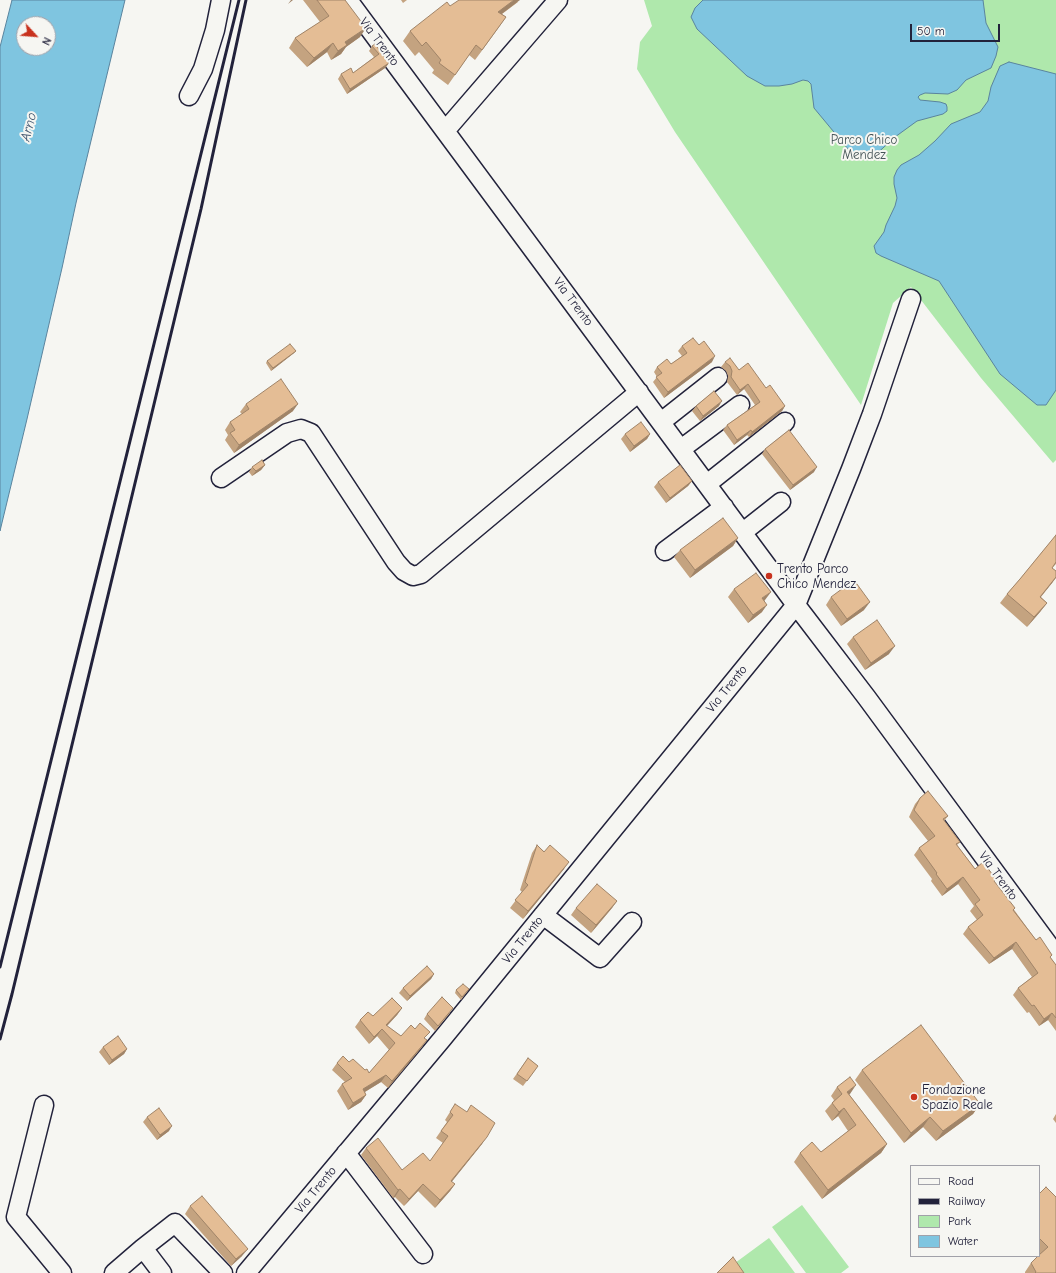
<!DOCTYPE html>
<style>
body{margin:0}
#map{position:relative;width:1056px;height:1273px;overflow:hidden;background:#f6f6f2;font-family:"Comic Neue",sans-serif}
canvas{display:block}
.legend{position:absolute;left:910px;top:1165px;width:130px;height:92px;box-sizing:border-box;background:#f6f6f2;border:1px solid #a1a1a9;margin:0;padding:5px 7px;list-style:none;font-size:12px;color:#22223b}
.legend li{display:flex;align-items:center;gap:8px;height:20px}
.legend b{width:20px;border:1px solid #a1a1a9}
.north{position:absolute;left:16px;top:16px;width:40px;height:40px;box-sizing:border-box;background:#f6f6f2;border:1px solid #a1a1a9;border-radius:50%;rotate:116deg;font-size:11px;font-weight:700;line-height:16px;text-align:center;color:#22223b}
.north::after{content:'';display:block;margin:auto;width:14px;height:18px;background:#c8321e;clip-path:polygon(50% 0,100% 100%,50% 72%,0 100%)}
.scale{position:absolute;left:910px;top:24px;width:90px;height:18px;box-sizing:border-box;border:2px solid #22223b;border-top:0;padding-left:5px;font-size:12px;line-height:14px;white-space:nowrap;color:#22223b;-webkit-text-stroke:3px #f6f6f2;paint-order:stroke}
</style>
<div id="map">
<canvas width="1056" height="1273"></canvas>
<ul class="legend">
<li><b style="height:5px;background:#f6f6f2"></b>Road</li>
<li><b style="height:5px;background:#22223b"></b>Railway</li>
<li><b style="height:11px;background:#afe8ac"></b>Park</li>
<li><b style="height:11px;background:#7fc5e0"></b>Water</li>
</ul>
<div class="north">N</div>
<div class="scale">50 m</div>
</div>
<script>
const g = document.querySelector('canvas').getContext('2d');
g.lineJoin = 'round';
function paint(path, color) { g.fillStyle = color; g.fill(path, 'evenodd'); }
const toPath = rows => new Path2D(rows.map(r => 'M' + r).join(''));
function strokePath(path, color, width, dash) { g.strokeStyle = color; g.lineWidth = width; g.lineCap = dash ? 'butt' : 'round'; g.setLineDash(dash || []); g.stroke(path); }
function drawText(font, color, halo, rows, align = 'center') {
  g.font = font + ' "Comic Neue",sans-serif'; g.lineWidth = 4; g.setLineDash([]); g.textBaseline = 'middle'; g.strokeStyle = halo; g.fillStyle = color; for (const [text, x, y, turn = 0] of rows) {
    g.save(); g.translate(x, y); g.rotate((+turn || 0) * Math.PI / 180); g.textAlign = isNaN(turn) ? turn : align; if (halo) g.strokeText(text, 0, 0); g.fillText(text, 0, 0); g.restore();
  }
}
const green = toPath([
 [644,0,1056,0,1056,460,1053,463,981,378,911,287,893,303,861,405,675,132,637,69,640,42,652,26],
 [802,1205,849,1267,841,1273,806,1273,772,1227],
 [769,1238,795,1273,743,1273,735,1263]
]);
const water = toPath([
 [12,0,125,0,76,203,62,268,27,419,0,531,0,47,12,0],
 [24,24,48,24,48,48,24,48,24,24],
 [703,0,983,0,986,23,998,47,996,56,991,68,966,80,957,90,948,94,925,93,920,95,918,97,920,100,940,102,946,104,947,107,947,111,943,114,917,121,895,137,872,158,862,159,848,149,814,108,811,84,808,81,803,80,792,84,779,86,765,86,747,76,697,29,691,17,695,8,703,0],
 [1009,62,1056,74,1056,390,1046,405,1037,405,1000,374,939,281,881,256,876,253,874,246,884,232,886,225,895,206,897,198,894,184,894,177,897,170,901,165,919,155,935,141,951,124,980,112,988,101,991,87,1000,66,1009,62]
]);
const minor = toPath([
 [348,0,796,605,867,698,1056,955],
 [189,96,203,69,215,30,221,0],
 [445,131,558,0],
 [661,422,718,377],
 [681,449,740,405],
 [221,478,287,433,301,429,311,433,396,562,404,571,413,576,421,574,639,392],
 [707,484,785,422],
 [743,532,781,502],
 [665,551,724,507],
 [543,915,600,958,632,922],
 [44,1105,16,1217,62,1273],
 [346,1153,423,1254],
 [114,1273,143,1248],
 [162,1273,143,1248,175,1223,223,1273],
 [246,1273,442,1039,796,605,851,469,872,414,911,299]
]);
const rail = toPath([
 [0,967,239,0],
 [0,1039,12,994,201,209,246,0]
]);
const wall = toPath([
 [303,0,345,0,360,37,346,47,341,54,331,60,327,52,307,67,289,48,295,38,320,22],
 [401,0,407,0,403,3],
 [518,2,502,14,506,17,475,60,469,55,448,85,432,73,434,70,419,52,415,56,403,41,410,31,450,6],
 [372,46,389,63,385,68,347,94,338,79,341,74,353,73,374,57,369,51],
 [682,346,712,362,664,398,653,382,657,377,654,372,657,367,671,364,682,356,678,351],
 [296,351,294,353,271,371,266,363,267,361],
 [725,362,739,370,766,388,785,406,782,411,749,437,747,435,734,445,723,430,727,425,755,405,744,389,737,395,727,382,728,376,726,371,721,367],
 [246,404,293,411,234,453,225,440,228,435,225,430,230,422,242,414,240,412],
 [696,406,719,406,700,421,692,411],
 [625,434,650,434,647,439,630,452,621,439],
 [765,449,814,472,790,490,762,454],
 [265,465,261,470,252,476,249,472,252,467],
 [692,481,688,486,666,503,654,487,658,482],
 [1056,535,1056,564,1052,568,1056,571,1056,578,1041,597,1047,603,1040,612,1027,627,1000,603,1007,594,1020,579],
 [738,538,733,546,690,578,674,557,680,550],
 [734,589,765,600,764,601,762,612,748,623,728,597],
 [831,597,864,610,841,626,826,605],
 [853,637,889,654,865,670,847,644],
 [920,798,948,816,944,821,960,842,957,845,975,869,994,882,1036,940,1052,955,1050,957,1056,965,1056,1031,1048,1020,1039,1026,1029,1012,1027,1013,1013,995,1018,988,1032,977,1012,949,989,964,963,934,968,927,977,920,970,911,974,906,958,884,942,896,931,881,932,879,914,855,919,848,928,841,909,817,915,804],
 [537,845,564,869,523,919,510,908,522,892,520,890,532,853],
 [617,901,612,908,591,933,571,915,576,908],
 [434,974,431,979,407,1001,399,993,403,988],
 [469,989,461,1000,455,993,456,990],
 [402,1008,397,1015,387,1026,401,1036,426,1039,422,1047,388,1088,381,1082,365,1092,366,1095,361,1102,348,1110,337,1091,342,1084,345,1082,332,1070,337,1063,349,1062,369,1073,389,1050,377,1036,369,1044,355,1027,360,1020],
 [450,1013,435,1031,424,1019,427,1014],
 [103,1047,127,1049,124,1054,109,1065,99,1052],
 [528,1058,538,1066,523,1086,513,1079],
 [862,1070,980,1104,973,1114,936,1141,923,1127,904,1143,855,1080],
 [837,1087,850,1094,849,1094,887,1144,881,1153,822,1199,794,1162,800,1153,821,1152,848,1131,838,1116,832,1121,825,1111,832,1103,834,1100,831,1096],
 [455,1104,482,1144,451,1182,455,1184,450,1191,435,1208,418,1191,404,1206,395,1197,393,1198,361,1155,366,1148,402,1170,430,1161,443,1143,436,1138,447,1122,445,1120],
 [1056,1114,1056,1123,1053,1119],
 [147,1117,169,1131,157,1140,143,1122],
 [1039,1194,1056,1273,1025,1273,1025,1272,1031,1263,1040,1254,1039,1253],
 [190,1206,242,1256,231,1266,185,1214]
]);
const shadedWall = toPath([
 [291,0,293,0,288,4],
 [514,0,520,0,491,22,498,12],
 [506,17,499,27,475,60,482,50],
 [366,28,360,37,346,47,341,54,331,60,345,42],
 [333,43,327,52,307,67,314,58],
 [389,63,385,68,347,94,350,89],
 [296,351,294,353,271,371,273,368],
 [715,356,712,362,664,398,668,392],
 [748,384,744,389,737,395,740,390],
 [722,401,719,406,700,421,703,416],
 [298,404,293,411,234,453,239,445],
 [785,406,782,411,749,437,752,432],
 [751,430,747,435,734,445,737,440],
 [650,434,647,439,630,452,634,446],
 [265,465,261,470,252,476,256,471],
 [817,467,814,472,790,490,793,485],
 [692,481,688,486,666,503,670,498],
 [738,538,733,546,690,578,695,570],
 [1056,577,1052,583,1033,606,1040,597],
 [771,592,765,600,757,606,762,598],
 [870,602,864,610,841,626,847,619],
 [1047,603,1040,612,1027,627,1034,617],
 [767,605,762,612,748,623,753,615],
 [895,646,889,654,865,670,871,663],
 [569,862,564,869,523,919,528,911],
 [963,877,958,884,942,896,947,889],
 [617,901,612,908,591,933,596,925],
 [1016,942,1012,949,989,964,994,958],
 [434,974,431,979,407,1001,410,996],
 [402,1008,397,1015,383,1030,386,1025],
 [1052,1013,1048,1020,1039,1026,1044,1019],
 [382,1029,377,1036,369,1044,374,1037],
 [427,1040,422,1047,388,1088,392,1081],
 [127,1049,124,1054,109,1065,112,1060],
 [386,1075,381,1082,358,1096,363,1089],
 [856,1085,850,1094,841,1100,847,1092],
 [366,1095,361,1102,348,1110,353,1103],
 [980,1104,973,1114,936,1141,943,1131],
 [844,1108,838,1116,832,1121,839,1112],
 [930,1117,923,1127,904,1143,911,1133],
 [172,1126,169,1131,157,1140,160,1135],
 [487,1137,482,1144,446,1189,451,1181],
 [887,1144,881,1153,822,1199,828,1190],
 [423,1184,418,1191,404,1206,409,1199],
 [455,1184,450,1191,435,1208,440,1200],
 [400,1189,395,1197,393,1198,398,1190],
 [248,1249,242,1256,231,1266,236,1259]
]);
const building = toPath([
 [317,0,345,0,366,28,345,42,347,45,338,51,333,43,314,58,295,38,329,16,317,0],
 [459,0,514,0,498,12,506,17,482,50,476,45,455,75,439,63,441,60,426,42,422,46,410,31,447,2,450,6,459,0],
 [375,44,389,63,350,89,341,74,351,68,353,73,379,54,372,46,375,44],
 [693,338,699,345,704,341,715,356,668,392,656,377,662,373,657,367,667,359,671,364,687,353,682,346,693,338],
 [290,344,296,351,273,368,267,361,290,344],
 [730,358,739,370,748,363,766,388,770,385,785,406,752,432,751,430,737,440,727,425,760,402,748,384,740,390,731,377,732,371,730,366,725,362,730,358],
 [281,379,298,404,239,445,230,433,235,430,230,422,249,409,246,404,281,379],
 [714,391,722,401,703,416,696,406,714,391],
 [641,422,650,434,634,446,625,434,641,422],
 [789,430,817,467,793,485,765,449,789,430],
 [262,460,265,465,256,471,252,467,262,460],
 [680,465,692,481,670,498,658,482,680,465],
 [723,518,738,538,695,570,680,550,723,518],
 [1056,535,1056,562,1052,568,1056,571,1056,577,1040,597,1047,603,1034,617,1007,594,1020,579,1056,535],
 [756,573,771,592,762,598,767,605,753,615,734,589,756,573],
 [854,580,870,602,847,619,831,597,854,580],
 [877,620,895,646,871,663,853,637,877,620],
 [928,791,948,816,943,819,960,842,956,844,975,869,983,862,996,879,994,881,1015,908,1013,910,1036,940,1040,937,1052,955,1050,957,1056,965,1056,1018,1052,1013,1044,1019,1034,1005,1032,1006,1018,988,1038,973,1016,942,994,958,968,927,983,915,975,904,980,900,963,877,947,889,936,874,937,873,919,848,935,836,914,810,920,798,928,791],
 [537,845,544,852,550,845,569,862,528,911,515,900,528,885,525,882,537,845],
 [597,884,617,901,596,925,576,908,597,884],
 [427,966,434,974,410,996,403,988,427,966],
 [463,984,469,989,462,997,456,990,463,984],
 [442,997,453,1008,438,1026,427,1014,442,997],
 [392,998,402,1008,386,1025,401,1036,411,1025,415,1029,420,1023,430,1032,424,1038,427,1040,392,1081,386,1075,363,1089,366,1095,353,1103,342,1084,352,1078,337,1063,343,1056,349,1062,353,1059,365,1070,367,1069,369,1073,395,1043,382,1029,374,1037,360,1020,368,1012,373,1016,392,998],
 [921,1025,980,1104,943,1131,930,1117,911,1133,862,1070,921,1025],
 [118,1036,127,1049,112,1060,103,1047,118,1036],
 [528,1058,538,1066,527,1081,517,1074,528,1058],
 [850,1077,856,1085,847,1092,887,1144,828,1190,800,1153,812,1142,821,1152,856,1125,844,1108,839,1112,832,1103,842,1094,837,1087,850,1077],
 [455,1104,467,1112,471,1105,495,1123,487,1137,451,1181,455,1184,440,1200,423,1184,409,1199,400,1189,398,1190,366,1148,378,1138,402,1170,423,1153,430,1161,448,1136,441,1131,453,1115,450,1112,455,1104],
 [159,1108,172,1126,160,1135,147,1117,159,1108],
 [1046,1187,1056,1197,1056,1273,1035,1273,1036,1272,1031,1263,1038,1256,1039,1256,1039,1255,1048,1247,1039,1238,1039,1194,1046,1187],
 [202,1196,248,1249,236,1259,190,1206,202,1196],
 [733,1257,744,1273,717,1273,733,1257]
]);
const markers = [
 [769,576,4,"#c8321e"],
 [914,1097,4,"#c8321e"]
];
const streetNames = [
 ["Via Trento",379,42,53],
 ["Via Trento",573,302,53],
 ["Via Trento",727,689,-51],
 ["Via Trento",998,876,54],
 ["Via Trento",523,940,-51],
 ["Via Trento",316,1190,-50]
];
const parkNames = [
 ["Parco Chico",864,140],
 ["Mendez",864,155]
];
const poiNames = [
 ["Trento Parco",777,569],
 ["Chico Mendez",777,584],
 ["Fondazione",922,1090],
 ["Spazio Reale",922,1105]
];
const waterNames = [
 ["Arno",29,127,-76]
];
paint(green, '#afe8ac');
paint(water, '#7fc5e0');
strokePath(water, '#5a849e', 1);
strokePath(minor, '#22223b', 21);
strokePath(minor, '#f6f6f2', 18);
strokePath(rail, '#22223b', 3);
paint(wall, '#c4a380');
paint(shadedWall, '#a08468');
paint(building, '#e4bd95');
strokePath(building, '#a08468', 1);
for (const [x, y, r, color] of markers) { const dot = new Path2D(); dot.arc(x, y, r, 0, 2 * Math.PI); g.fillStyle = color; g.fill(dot); strokePath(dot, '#f6f6f2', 1.5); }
drawText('13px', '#22223b', '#f6f6f2', streetNames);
drawText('13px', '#455457', '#f6f6f2', parkNames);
drawText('13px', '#22223b', '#f6f6f2', poiNames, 'left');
drawText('italic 14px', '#3e536d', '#f6f6f2', waterNames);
</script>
